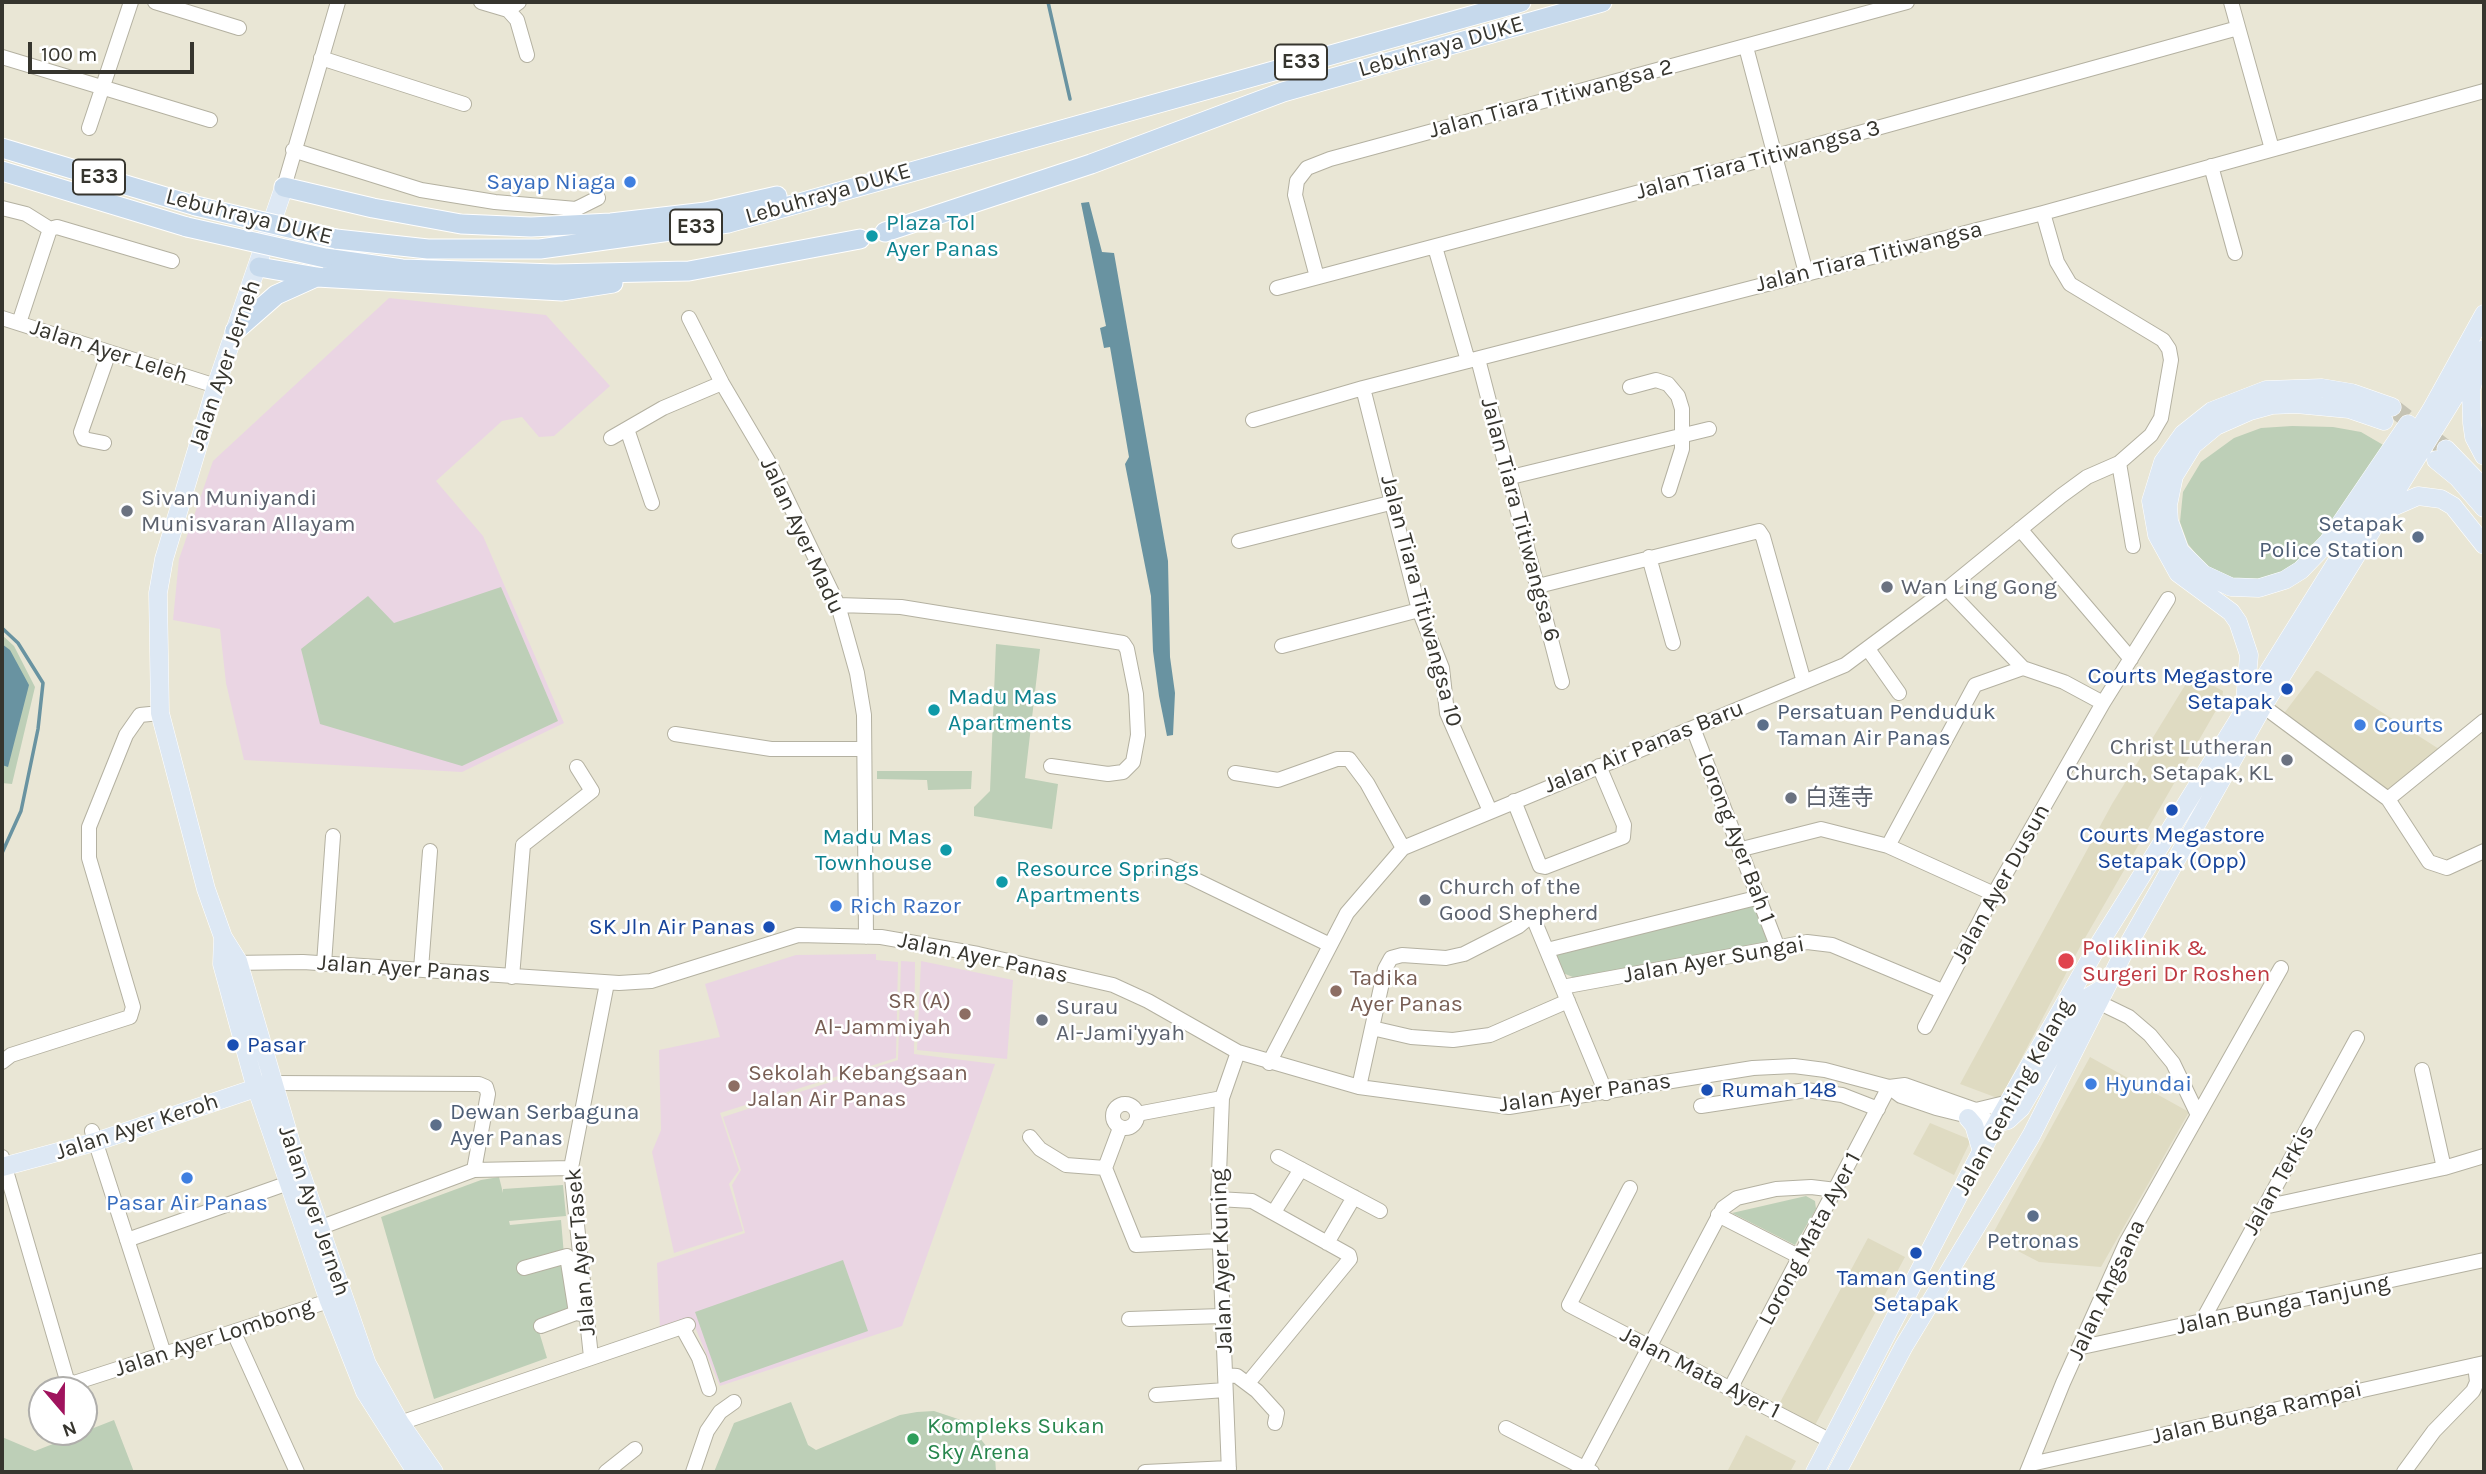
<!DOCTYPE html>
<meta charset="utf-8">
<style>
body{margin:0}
#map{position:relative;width:2486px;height:1474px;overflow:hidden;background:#e9e6d5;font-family:Karla,sans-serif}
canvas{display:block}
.frame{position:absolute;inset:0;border:4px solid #36352e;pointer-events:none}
.north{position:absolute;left:28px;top:1376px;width:70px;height:70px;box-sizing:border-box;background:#fff;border:2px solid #afaeab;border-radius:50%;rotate:160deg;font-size:19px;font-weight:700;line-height:28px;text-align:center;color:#36352e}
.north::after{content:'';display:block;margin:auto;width:24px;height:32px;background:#a0135d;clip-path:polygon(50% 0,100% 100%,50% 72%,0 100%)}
.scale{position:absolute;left:28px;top:42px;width:166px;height:32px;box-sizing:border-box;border:4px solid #36352e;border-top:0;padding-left:9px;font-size:21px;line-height:24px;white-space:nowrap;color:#36352e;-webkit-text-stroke:5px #fff;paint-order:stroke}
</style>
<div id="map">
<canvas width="2486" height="1474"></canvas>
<div class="frame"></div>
<div class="north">N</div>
<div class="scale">100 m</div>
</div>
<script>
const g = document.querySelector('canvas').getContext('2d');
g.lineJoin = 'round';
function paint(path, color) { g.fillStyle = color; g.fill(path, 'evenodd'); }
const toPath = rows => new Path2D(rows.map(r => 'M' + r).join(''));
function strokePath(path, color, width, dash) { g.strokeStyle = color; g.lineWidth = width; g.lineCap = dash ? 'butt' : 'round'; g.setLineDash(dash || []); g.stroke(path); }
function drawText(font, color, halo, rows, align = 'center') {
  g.font = font + ' Karla,"Noto Sans SC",sans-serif'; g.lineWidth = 5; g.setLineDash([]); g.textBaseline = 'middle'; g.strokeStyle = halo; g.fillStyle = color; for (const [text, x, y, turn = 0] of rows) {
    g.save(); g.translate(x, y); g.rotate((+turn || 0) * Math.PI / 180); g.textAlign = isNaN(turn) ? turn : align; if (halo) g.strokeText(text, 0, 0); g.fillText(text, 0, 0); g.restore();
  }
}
const built = toPath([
 [2316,671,2318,671,2442,751,2389,793,2282,716],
 [2192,674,2223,691,2222,700,2081,945,2000,1099,1960,1084,2112,804],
 [2090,1057,2189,1112,2101,1267,2039,1262,1991,1237],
 [1930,1123,1971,1140,1954,1175,1913,1154],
 [1868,1238,1905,1257,1814,1427,1777,1408],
 [1746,1435,1796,1461,1790,1472,1727,1472]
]);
const education = toPath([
 [389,298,546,315,610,386,554,436,539,437,522,417,502,421,436,481,483,536,564,723,462,772,244,760,226,683,220,629,173,620,179,559,213,461],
 [876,954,876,960,898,962,896,1058,720,1113,739,1170,729,1184,743,1231,674,1253,652,1152,661,1130,659,1050,720,1037,705,984,796,955],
 [901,961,915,962,914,1054,995,1064,902,1326,720,1386,692,1320,660,1329,657,1263,745,1233,732,1185,741,1170,723,1117,898,1060],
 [921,961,1013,980,1007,1059,917,1050]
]);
const green = toPath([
 [2292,426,2333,427,2361,432,2385,446,2332,529,2309,553,2280,574,2253,580,2230,579,2204,564,2188,544,2180,522,2183,492,2201,462,2234,438,2261,428],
 [501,587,558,721,462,766,320,724,301,649,368,596,394,623],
 [2,635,14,646,35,687,12,784,2,783],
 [996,644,1040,649,1025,778,1058,784,1052,829,974,816,974,807,990,791],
 [877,771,972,771,971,789,928,790,927,780,877,779],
 [1757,904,1770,943,1575,978,1563,973,1555,957,1558,953],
 [499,1177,503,1193,503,1189,563,1185,566,1216,509,1221,510,1225,561,1220,564,1255,560,1263,572,1312,537,1325,547,1358,434,1399,381,1217,481,1180],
 [1806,1196,1815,1201,1816,1209,1795,1245,1732,1213],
 [843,1260,868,1331,720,1383,695,1312],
 [791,1402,808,1445,816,1450,900,1415,917,1412,934,1411,967,1422,995,1457,996,1472,714,1472,734,1423],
 [114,1420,134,1472,2,1472,2,1437,35,1451]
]);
const water = toPath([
 [1089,202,1102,252,1114,253,1168,561,1170,657,1175,693,1173,735,1167,736,1159,696,1153,651,1151,596,1125,464,1129,457,1110,347,1104,348,1100,328,1106,326,1081,203],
 [2,644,10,650,29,685,8,767,2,765]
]);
const stream = toPath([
 [1048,2,1070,99],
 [2,628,18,643,43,683,38,729,21,811,2,853]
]);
const majorTunnel = toPath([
 [2392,407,2446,449]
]);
const minor = toPath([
 [155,2,239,28],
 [481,2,508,10],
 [519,2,508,10,517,20,527,55],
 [2231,2,2272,149],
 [1746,47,1806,273],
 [2,57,210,120],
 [321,58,464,104],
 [89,128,131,2],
 [293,150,421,190,495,202,576,209,598,198],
 [2211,166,2235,253],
 [284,187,338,2],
 [2,208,26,214,50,229,57,227,172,261],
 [1435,247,1468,361],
 [1317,277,1295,195,1297,181,1307,168,1330,159,1907,2],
 [1277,288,1776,156,2238,28],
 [2,318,216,386],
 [689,318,722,383,771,466,838,605,857,673,864,715,866,937],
 [19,323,50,229],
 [1478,359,1562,682],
 [1630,387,1656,380,1668,384,1678,396,1682,409,1682,449,1669,490],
 [1363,388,1419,610,1442,668,1447,713,1490,811],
 [1253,420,1363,388,2043,213,2484,91],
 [627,429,652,503],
 [611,438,663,408,722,383],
 [104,443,84,439,81,432,109,352],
 [2119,463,2133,546],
 [1511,477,1709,429],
 [2020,529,2131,659],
 [1239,541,1394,502],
 [1649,557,1673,643],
 [1538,586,1759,531,1763,537,1804,682],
 [1947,589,2023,668],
 [838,605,901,607,1123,643,1127,649,1136,694,1138,735,1133,762,1123,772,1108,774,1051,766],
 [1282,646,1419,610],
 [1868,649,1899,693],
 [2263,706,2388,799,2429,862,2447,868,2484,851],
 [1693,728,1778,948],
 [675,734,771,749,864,749],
 [1235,773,1278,780,1337,759,1349,759,1367,783,1403,848],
 [2388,799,2484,721],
 [1514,801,1540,866,1545,867,1623,837,1624,825,1599,766],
 [1888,846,1975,685,2023,668,2064,682,2103,703],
 [1742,849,1821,829,1888,846,1994,894],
 [1158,867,1167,866,1330,945],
 [1547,950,1760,897],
 [231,963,303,962,619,983,651,981,798,935,881,937,978,954,1113,985,1148,1001,1238,1052,1359,1087,1509,1107,1753,1068,1794,1066,1825,1070,1889,1087,1901,1096,1936,1108,1997,1123],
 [324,964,333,836],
 [421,969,430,851],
 [512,977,523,845,592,791,577,767],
 [1562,987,1807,942,1832,945,1942,991],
 [2098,1002,2129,1017,2150,1035,2173,1063,2197,1113],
 [1925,1027,1994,894,2103,703,2168,599],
 [1372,1028,1411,1037,1453,1040,1490,1035,1568,1001],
 [2,1062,11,1055,130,1017,133,1007,89,858,89,827,126,735,140,715,160,713],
 [1269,1063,1347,913,1403,848,1845,665,1947,589,2061,496,2087,477,2119,463,2151,435,2161,418,2171,360,2169,349,2163,340,2070,284,2057,262,2043,213],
 [2422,1070,2444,1168],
 [272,1083,479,1084,486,1087,488,1094,474,1170],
 [1359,1087,1385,969,1391,958,1402,955,1446,958,1464,954,1519,926,1532,915,1606,1093],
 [1889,1087,1905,1085,1976,1110,2009,1102],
 '1113 1116a12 12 0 1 1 24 0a12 12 0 1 1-24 0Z',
 [1701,1106,1806,1090,1842,1095,1878,1109],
 [1137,1114,1222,1098],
 [92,1131,164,1354],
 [1030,1137,1040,1149,1066,1165,1105,1168,1120,1128],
 [2,1157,67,1380,74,1383,338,1298],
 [1278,1157,1380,1211],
 [1105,1168,1136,1245,1218,1241],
 [1630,1188,1569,1305,1831,1441],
 [1218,1199,1252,1201,1349,1255,1350,1259,1248,1383],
 [2264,1207,2444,1168,2484,1156],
 [1274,1212,1301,1169],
 [1718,1215,1802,1258],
 [319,1228,474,1170,571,1168],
 [127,1240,297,1180],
 [1327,1243,1354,1197],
 [524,1268,567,1256,576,1313],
 [1129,1319,1222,1316],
 [2201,1323,2357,1038],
 [541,1326,576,1313,585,1315],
 [682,1327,699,1358,709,1389],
 [234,1333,297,1472],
 [2082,1347,2484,1260],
 [591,1357,571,1168,607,983],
 [1225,1375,1237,1376,1257,1391,1277,1413,1275,1423],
 [1730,1389,1889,1087],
 [1156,1395,1225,1390],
 [400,1423,688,1325],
 [1506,1428,1592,1472],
 [2031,1464,2484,1363],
 [606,1472,635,1449],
 [693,1472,707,1431,720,1412,734,1402],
 [1145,1472,1229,1468],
 [1229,1472,1218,1199,1222,1098,1238,1052],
 [1583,1472,1723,1208,1737,1198,1776,1189,1811,1187,1836,1190],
 [2027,1472,2063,1383,2126,1243,2281,968],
 [2404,1472,2434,1431,2473,1391,2477,1382,2475,1365]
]);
const major = toPath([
 [284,187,216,386,164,559,158,593,160,713,206,889,223,937,238,961,293,1150,367,1364,400,1423,434,1472],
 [2476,372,2471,390,2472,423,2474,437,2484,456],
 [2384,421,2349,409,2296,404,2272,405,2250,411,2216,426,2193,445,2174,476,2168,505,2169,521,2180,551,2203,574,2231,587,2259,588,2285,580,2301,570,2328,542,2408,424],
 [2446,449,2484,488],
 [2436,460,2458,478,2484,508],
 [2386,510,2418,496,2441,499,2453,506,2484,545],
 [2245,701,2249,655,2238,622,2231,612,2178,573,2157,535,2151,501,2163,462,2183,434,2212,411,2266,390,2322,388,2352,393,2392,407],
 [223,937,222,964,253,1078,329,1301,365,1392,416,1472],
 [1968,1118,1974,1125,1982,1152],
 [1997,1123,2008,1120,2021,1108,2085,999,2105,987],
 [2,1167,95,1142,265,1085],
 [1815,1472,1991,1133,2096,949,2431,410,2484,314],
 [1837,1472,1904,1346,2031,1136,2124,952,2263,706,2484,349]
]);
const highway = toPath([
 [2,148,196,206],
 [2,171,187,227],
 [284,187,373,208,461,224,531,227,611,223,706,212,777,196],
 [885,232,1091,164,1283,92,1602,2],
 [336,239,428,249,540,249,728,223,1521,2],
 [325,258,402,269,555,274,689,271,860,239],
 [259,267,317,277,562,291,613,283],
 [235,331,276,295,316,277]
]);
const highwayBridge = toPath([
 [196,206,336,239],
 [187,227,325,258]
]);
const markers = [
 [630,182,7,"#3f7fe0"],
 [872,236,7,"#0f9aa8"],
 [127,511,7,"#6b7280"],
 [2418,537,7,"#5c6f8a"],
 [1887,587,7,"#6b7280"],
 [2287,689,7,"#1a4fb4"],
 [934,710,7,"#0f9aa8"],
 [1763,725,7,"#5c6f8a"],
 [2360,725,7,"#3f7fe0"],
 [2287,760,7,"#6b7280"],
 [1791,798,7,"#6b7280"],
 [2172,810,7,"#1a4fb4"],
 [946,850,7,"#0f9aa8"],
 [1002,882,7,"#0f9aa8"],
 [1425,900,7,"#6b7280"],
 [836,906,7,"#3f7fe0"],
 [769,927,7,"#1a4fb4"],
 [2066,961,9,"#e0444e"],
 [1336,991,7,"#8d6e63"],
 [965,1014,7,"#8d6e63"],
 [1042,1020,7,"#6b7280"],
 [233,1045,7,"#1a4fb4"],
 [2091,1084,7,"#3f7fe0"],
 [734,1086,7,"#8d6e63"],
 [1707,1090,7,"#1a4fb4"],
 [436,1125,7,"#5c6f8a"],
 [187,1178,7,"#3f7fe0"],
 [2033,1216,7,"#5c6f8a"],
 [1916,1253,7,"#1a4fb4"],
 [913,1439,7,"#2e9e5b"]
];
const shields = [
 [1301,62,52],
 [99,177,52],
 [696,227,52]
];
const shieldNames = [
 ["E33",1301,62],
 ["E33",99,177],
 ["E33",696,227]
];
const streetNames = [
 ["Lebuhraya DUKE",1441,47,-16],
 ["Jalan Tiara Titiwangsa 2",1551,99,-15],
 ["Jalan Tiara Titiwangsa 3",1758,160,-15],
 ["Lebuhraya DUKE",828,194,-16],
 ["Lebuhraya DUKE",249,217,14],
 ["Jalan Tiara Titiwangsa",1869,257,-14],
 ["Jalan Ayer Leleh",109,352,18],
 ["Jalan Ayer Jerneh",225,365,-71],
 ["Jalan Tiara Titiwangsa 6",1520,520,75],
 ["Jalan Ayer Madu",802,536,65],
 ["Jalan Tiara Titiwangsa 10",1421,601,75],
 ["Jalan Air Panas Baru",1644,747,-22],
 ["Lorong Ayer Bah 1",1736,838,69],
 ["Jalan Ayer Dusun",2001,884,-61],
 ["Jalan Ayer Panas",983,958,12],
 ["Jalan Ayer Sungai",1714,960,-10],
 ["Jalan Ayer Panas",404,969,4],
 ["Jalan Ayer Panas",1585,1093,-8],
 ["Jalan Genting Kelang",2014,1097,-61],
 ["Jalan Ayer Keroh",137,1127,-18],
 ["Jalan Terkis",2279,1180,-61],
 ["Jalan Ayer Jerneh",314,1211,71],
 ["Lorong Mata Ayer 1",1810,1239,-62],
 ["Jalan Ayer Tasek",581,1252,-95],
 ["Jalan Ayer Kuning",1222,1261,-92],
 ["Jalan Angsana",2107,1290,-65],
 ["Jalan Bunga Tanjung",2283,1305,-12],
 ["Jalan Ayer Lombong",214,1338,-18],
 ["Jalan Mata Ayer 1",1700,1373,27],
 ["Jalan Bunga Rampai",2257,1413,-13]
];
const shopNames = [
 ["Sayap Niaga",616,182,"right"],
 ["Courts",2374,725],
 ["Rich Razor",850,906],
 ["Hyundai",2105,1084],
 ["Pasar Air Panas",187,1203,"center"]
];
const cultureNames = [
 ["Plaza Tol",886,223],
 ["Ayer Panas",886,249],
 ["Madu Mas",948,697],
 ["Apartments",948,723],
 ["Madu Mas",932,837,"right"],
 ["Townhouse",932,863,"right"],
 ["Resource Springs",1016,869],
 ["Apartments",1016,895]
];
const worshipNames = [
 ["Sivan Muniyandi",141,498],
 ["Munisvaran Allayam",141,524],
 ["Wan Ling Gong",1901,587],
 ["Christ Lutheran",2273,747,"right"],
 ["Church, Setapak, KL",2273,773,"right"],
 ["白莲寺",1805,798],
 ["Church of the",1439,887],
 ["Good Shepherd",1439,913],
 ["Surau",1056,1007],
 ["Al-Jami'yyah",1056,1033]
];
const serviceNames = [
 ["Setapak",2404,524,"right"],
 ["Police Station",2404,550,"right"],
 ["Persatuan Penduduk",1777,712],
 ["Taman Air Panas",1777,738],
 ["Dewan Serbaguna",450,1112],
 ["Ayer Panas",450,1138],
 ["Petronas",2033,1241,"center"]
];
const transitNames = [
 ["Courts Megastore",2273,676],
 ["Setapak",2273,702],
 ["Courts Megastore",2172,835,"center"],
 ["Setapak (Opp)",2172,861,"center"],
 ["SK Jln Air Panas",755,927],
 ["Pasar",247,1045,"left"],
 ["Rumah 148",1721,1090,"left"],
 ["Taman Genting",1916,1278,"center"],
 ["Setapak",1916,1304,"center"]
];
const healthNames = [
 ["Poliklinik &",2082,948],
 ["Surgeri Dr Roshen",2082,974]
];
const educationNames = [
 ["Tadika",1350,978],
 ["Ayer Panas",1350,1004],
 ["SR (A)",951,1001,"right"],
 ["Al-Jammiyah",951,1027,"right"],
 ["Sekolah Kebangsaan",748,1073],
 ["Jalan Air Panas",748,1099]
];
const leisureNames = [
 ["Kompleks Sukan",927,1426],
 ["Sky Arena",927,1452]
];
paint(built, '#dfdbc2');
paint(education, '#ead5e3');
paint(green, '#bdcfb7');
paint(water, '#6993a1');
strokePath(stream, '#6993a1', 3.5);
strokePath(majorTunnel, '#c5c3b4', 18, [18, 9]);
strokePath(minor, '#b4b1a1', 16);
strokePath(major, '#fff', 19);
strokePath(highway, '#fff', 21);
strokePath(minor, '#fff', 14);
strokePath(major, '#dde8f4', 18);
strokePath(highway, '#c6d9ec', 19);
strokePath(highwayBridge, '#fff', 21, []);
strokePath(highwayBridge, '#c6d9ec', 19);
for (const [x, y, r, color] of markers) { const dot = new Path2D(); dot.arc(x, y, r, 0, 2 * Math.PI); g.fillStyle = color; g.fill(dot); strokePath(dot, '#fff', 2.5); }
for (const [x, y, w] of shields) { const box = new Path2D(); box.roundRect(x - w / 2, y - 17.5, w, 35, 5); g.fillStyle = '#fff'; g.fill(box); strokePath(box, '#36352e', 2); }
drawText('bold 21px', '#36352e', null, shieldNames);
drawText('23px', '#36352e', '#fff', streetNames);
drawText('23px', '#366cbe', '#fff', shopNames, 'left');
drawText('23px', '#0d838f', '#fff', cultureNames, 'left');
drawText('23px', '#5b616d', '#fff', worshipNames, 'left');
drawText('23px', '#4e5e75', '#fff', serviceNames, 'left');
drawText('23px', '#164399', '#fff', transitNames, 'right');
drawText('23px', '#be3a42', '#fff', healthNames, 'left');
drawText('23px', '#785e54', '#fff', educationNames, 'left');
drawText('23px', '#27864d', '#fff', leisureNames, 'left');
</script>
